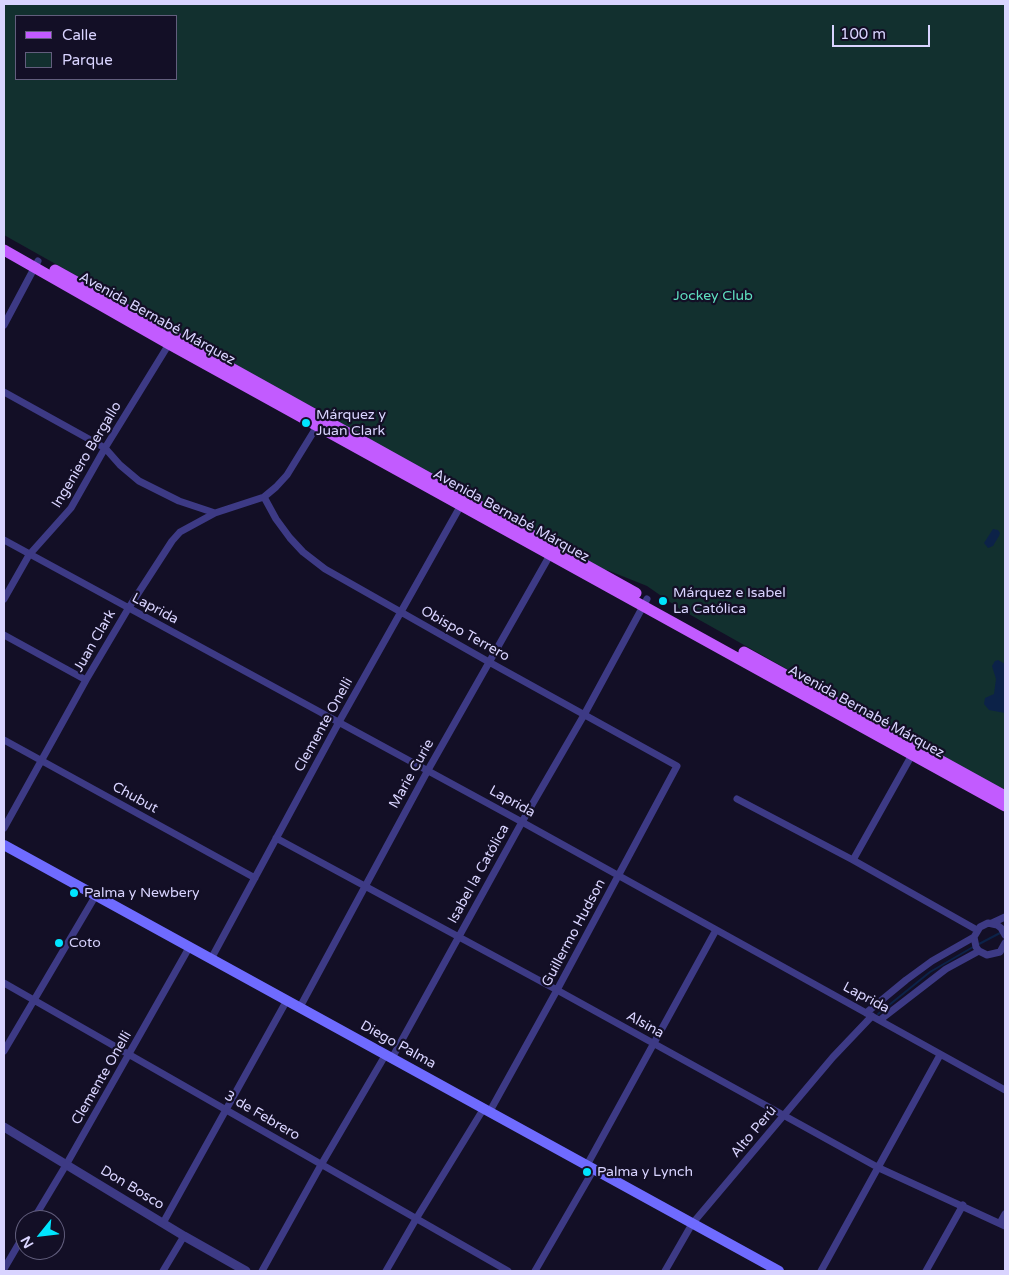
<!DOCTYPE html>
<meta charset="utf-8">
<style>
body{margin:0}
#map{position:relative;width:1009px;height:1275px;overflow:hidden;background:#130f26;font-family:"Varela Round",sans-serif}
canvas{display:block}
.frame{position:absolute;inset:0;border:5px solid #d9d4ff;pointer-events:none}
.legend{position:absolute;left:15px;top:15px;width:162px;height:65px;box-sizing:border-box;background:#130f26;border:1px solid #625e7d;margin:0;padding:6px 9px;list-style:none;font-size:15px;color:#d9d4ff}
.legend li{display:flex;align-items:center;gap:10px;height:25px}
.legend b{width:25px;border:1px solid #625e7d}
.north{position:absolute;left:15px;top:1210px;width:50px;height:50px;box-sizing:border-box;background:#130f26;border:1px solid #625e7d;border-radius:50%;rotate:241deg;font-size:14px;font-weight:700;line-height:20px;text-align:center;color:#d9d4ff}
.north::after{content:'';display:block;margin:auto;width:18px;height:22px;background:#00e5ff;clip-path:polygon(50% 0,100% 100%,50% 72%,0 100%)}
.scale{position:absolute;left:832px;top:25px;width:98px;height:22px;box-sizing:border-box;border:2px solid #d9d4ff;border-top:0;padding-left:6px;font-size:15px;line-height:18px;white-space:nowrap;color:#d9d4ff;-webkit-text-stroke:4px #130f26;paint-order:stroke}
</style>
<div id="map">
<canvas width="1009" height="1275"></canvas>
<div class="frame"></div>
<ul class="legend">
<li><b style="height:6px;background:#c25bff"></b>Calle</li>
<li><b style="height:14px;background:#12302f"></b>Parque</li>
</ul>
<div class="north">N</div>
<div class="scale">100 m</div>
</div>
<script>
const g = document.querySelector('canvas').getContext('2d');
g.lineJoin = 'round';
function paint(path, color) { g.fillStyle = color; g.fill(path, 'evenodd'); }
const toPath = rows => new Path2D(rows.map(r => 'M' + r).join(''));
function strokePath(path, color, width, dash) { g.strokeStyle = color; g.lineWidth = width; g.lineCap = dash ? 'butt' : 'round'; g.setLineDash(dash || []); g.stroke(path); }
function drawText(font, color, halo, rows, align = 'center') {
  g.font = font + ' "Varela Round",sans-serif'; g.lineWidth = 4.5; g.setLineDash([]); g.textBaseline = 'middle'; g.strokeStyle = halo; g.fillStyle = color; for (const [text, x, y, turn = 0] of rows) {
    g.save(); g.translate(x, y); g.rotate((+turn || 0) * Math.PI / 180); g.textAlign = isNaN(turn) ? turn : align; if (halo) g.strokeText(text, 0, 0); g.fillText(text, 0, 0); g.restore();
  }
}
const green = toPath([
 [4,4,1005,4,1005,791,948,759,927,742,899,728,881,722,680,609,647,586,607,570,605,571,345,427,325,413,285,393,4,235],
 [16,16,176,16,176,79,16,79]
]);
const water = toPath([
 [993,529,998,530,1000,533,999,536,993,546,988,548,984,543],
 [998,660,1005,664,1005,713,989,710,984,704,985,698,994,694,996,679,992,666,995,661]
]);
const stream = toPath([
 [979,944,1000,933],
 [878,1014,930,972,973,947]
]);
const minor = toPath([
 [4,325,38,261],
 [4,392,105,448,120,465,139,481,179,501,215,513],
 [264,497,276,519,290,538,303,552,325,569,489,662,677,766,557,990,490,1111],
 [4,540,522,822,1005,1090],
 [4,599,29,555,71,508,105,448,169,344],
 [4,635,86,680],
 [4,740,255,878],
 [737,799,853,860,977,930],
 [4,828,86,680,128,609,172,541,180,532,215,513,264,497,276,487,287,475,319,423],
 [276,838,557,990,879,1168,1005,1226],
 [853,860,913,753],
 [992,923,1005,917],
 [1005,935,1001,928,997,925,988,923,980,927,974,937,976,947,979,951,987,955,1000,952,1005,943],
 [211,959,339,722,461,505],
 [4,983,508,1271],
 [300,1007,428,770,550,555],
 [866,1013,906,980,932,961,974,937],
 [880,1020,946,969,979,951],
 [4,1051,96,895],
 [392,1058,522,822,584,715,647,599],
 [587,1165,716,930],
 [33,1220,66,1165,190,946],
 [163,1223,287,1000],
 [1000,1223,1005,1214],
 [4,1269,25,1233],
 [163,1271,184,1236],
 [262,1271,321,1165,386,1054],
 [386,1271,416,1219,484,1108],
 [535,1271,594,1169],
 [665,1271,692,1224,833,1057,872,1016],
 [821,1271,940,1055],
 [926,1271,963,1205]
]);
const tertiary = toPath([
 [4,1127,184,1236,246,1271]
]);
const secondary = toPath([
 [4,845,779,1271]
]);
const primary = toPath([
 [4,250,169,344,1005,806],
 [55,270,636,593],
 [744,652,1005,796]
]);
const markers = [
 [306,423,5,"#00e5ff"],
 [663,601,5,"#00e5ff"],
 [74,893,5,"#00e5ff"],
 [59,943,5,"#00e5ff"],
 [587,1172,5,"#00e5ff"]
];
const parkNames = [
 ["Jockey Club",713,296]
];
const streetNames = [
 ["Avenida Bernabé Márquez",157,319,29],
 ["Ingeniero Bergallo",87,455,-59],
 ["Avenida Bernabé Márquez",511,516,29],
 ["Laprida",155,609,28],
 ["Obispo Terrero",465,634,29],
 ["Juan Clark",95,641,-60],
 ["Avenida Bernabé Márquez",866,712,29],
 ["Clemente Onelli",324,725,-61],
 ["Marie Curie",412,774,-61],
 ["Chubut",135,798,29],
 ["Laprida",512,802,29],
 ["Isabel la Católica",479,874,-61],
 ["Guillermo Hudson",574,933,-62],
 ["Laprida",866,998,28],
 ["Alsina",645,1025,29],
 ["Diego Palma",398,1045,29],
 ["Clemente Onelli",102,1078,-60],
 ["3 de Febrero",262,1116,30],
 ["Alto Perú",754,1132,-50],
 ["Don Bosco",132,1188,31]
];
const poiNames = [
 ["Márquez y",316,415],
 ["Juan Clark",316,431],
 ["Márquez e Isabel",673,593],
 ["La Católica",673,609],
 ["Palma y Newbery",84,893],
 ["Coto",69,943],
 ["Palma y Lynch",597,1172]
];
paint(green, '#12302f');
paint(water, '#0c2248');
strokePath(stream, '#0c2248', 2);
strokePath(minor, '#3d3a85', 7);
strokePath(tertiary, '#3d3a85', 9);
strokePath(secondary, '#6f6bff', 10);
strokePath(primary, '#c25bff', 11);
for (const [x, y, r, color] of markers) { const dot = new Path2D(); dot.arc(x, y, r, 0, 2 * Math.PI); g.fillStyle = color; g.fill(dot); strokePath(dot, '#130f26', 2); }
drawText('14px', '#5fe0c0', '#130f26', parkNames);
drawText('14px', '#d9d4ff', '#130f26', streetNames);
drawText('14px', '#d9d4ff', '#130f26', poiNames, 'left');
</script>
